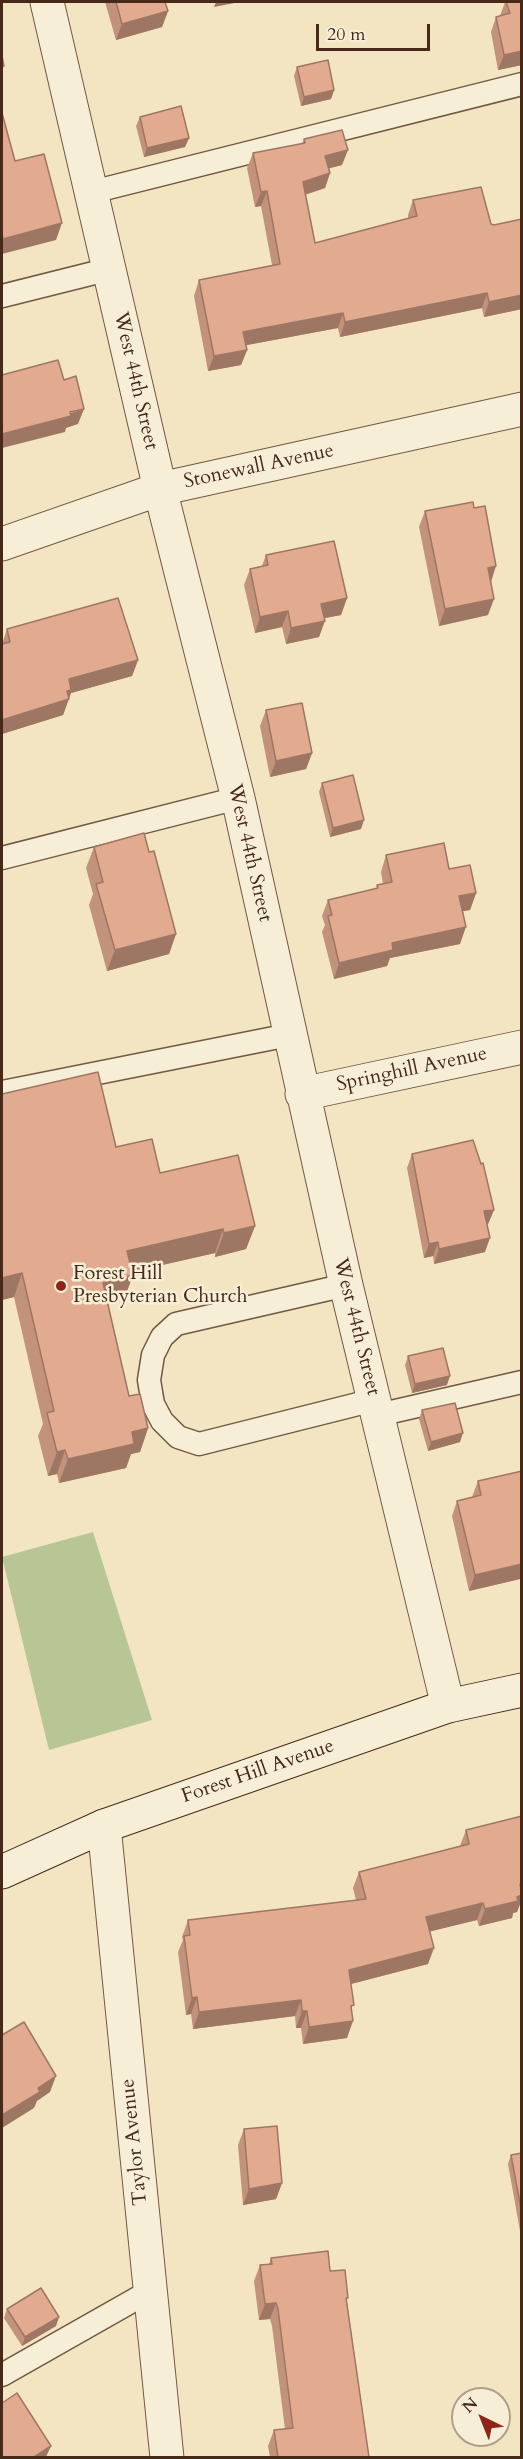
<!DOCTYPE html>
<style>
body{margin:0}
#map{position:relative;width:523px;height:2459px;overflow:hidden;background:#f3e5c1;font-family:Cardo,serif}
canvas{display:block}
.frame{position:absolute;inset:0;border:3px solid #47291a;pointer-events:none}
.north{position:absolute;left:451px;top:2387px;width:60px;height:60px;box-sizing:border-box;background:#f7eed7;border:2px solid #b19f8b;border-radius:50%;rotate:317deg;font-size:16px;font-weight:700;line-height:24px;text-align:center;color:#47291a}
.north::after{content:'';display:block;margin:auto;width:21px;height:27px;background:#8f2418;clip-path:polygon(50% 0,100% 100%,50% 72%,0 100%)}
.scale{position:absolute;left:316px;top:24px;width:114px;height:27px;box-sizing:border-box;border:3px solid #47291a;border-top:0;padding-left:8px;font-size:18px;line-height:21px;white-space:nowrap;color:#47291a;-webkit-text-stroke:4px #f7eed7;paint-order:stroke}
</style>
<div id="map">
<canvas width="523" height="2459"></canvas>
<div class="frame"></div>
<div class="north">N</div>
<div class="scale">20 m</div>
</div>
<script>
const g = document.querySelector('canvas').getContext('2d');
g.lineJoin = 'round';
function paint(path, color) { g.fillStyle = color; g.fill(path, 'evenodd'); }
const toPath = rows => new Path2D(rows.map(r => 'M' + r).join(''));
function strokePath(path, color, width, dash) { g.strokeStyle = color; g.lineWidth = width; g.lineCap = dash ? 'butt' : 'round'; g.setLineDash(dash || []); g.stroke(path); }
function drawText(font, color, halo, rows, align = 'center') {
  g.font = font + ' Cardo,serif'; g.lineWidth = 5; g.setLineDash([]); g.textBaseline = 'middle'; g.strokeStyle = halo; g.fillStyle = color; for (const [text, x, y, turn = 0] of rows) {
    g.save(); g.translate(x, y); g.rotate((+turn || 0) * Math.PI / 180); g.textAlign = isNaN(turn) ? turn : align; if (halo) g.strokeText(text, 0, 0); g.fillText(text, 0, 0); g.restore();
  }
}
const green = toPath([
 [93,1532,152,1720,49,1750,2,1557]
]);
const service = toPath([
 [92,192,522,84],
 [2,296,110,269],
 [2,858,238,798],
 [2,1092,289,1035],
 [346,1285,176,1324,162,1337,153,1355,149,1380,153,1404,162,1421,178,1437,199,1444,374,1400],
 [378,1415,522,1382],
 [2,2375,150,2291]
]);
const minor = toPath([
 [47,2,160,489,238,798,346,1285,448,1706],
 [2,544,160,489,522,409],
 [302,1094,522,1047],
 [104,1826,167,2458]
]);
const secondary = toPath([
 [2,1872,104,1826,448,1706,522,1690]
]);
const wall = toPath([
 [105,2,165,2,168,11,162,27,116,40],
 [505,2,522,2,522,65,498,70,491,32,496,17,500,16],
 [297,67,334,90,331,99,301,106,294,76],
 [140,117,189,138,185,147,144,157,136,126],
 [304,139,342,165,329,168,330,173,325,188,305,195,315,243,408,218,408,215,413,200,494,225,522,219,522,309,484,317,482,308,340,337,338,328,246,345,247,350,241,365,208,371,194,296,199,280,272,265,261,206,255,207,247,168,253,153,302,144],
 [474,508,491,582,488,615,439,626,419,527,425,511],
 [266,555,347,598,341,615,324,618,319,637,286,644,282,627,255,633,244,585,250,569,262,566],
 [7,629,138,660,132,676,71,693,63,715,2,734,2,644],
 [266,710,312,753,306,769,270,777,260,726],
 [322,783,361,829,330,837,319,792],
 [94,847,149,852,176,934,169,954,107,971,89,905,93,894,86,868],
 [386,855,449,869,476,893,470,910,462,911,460,944,390,958,387,966,334,979,322,932,325,925,322,916,328,900,376,889,377,885,383,884,381,872],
 [2,1094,116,1147,160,1173,255,1226,246,1249,215,1257,215,1253,132,1272,133,1275,124,1299,108,1303,129,1396,148,1428,140,1452,131,1454,126,1468,59,1483,57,1474,48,1476,38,1436,43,1424,14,1297,2,1300],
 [412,1154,494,1210,488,1224,487,1224,485,1252,434,1264,433,1256,424,1258,407,1168],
 [408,1356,447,1385,412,1393,405,1365],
 [422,1410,460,1442,428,1451,419,1419],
 [522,1471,522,1576,520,1579,469,1591,452,1516,457,1501,472,1497,478,1481],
 [522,1816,522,1899,517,1912,513,1913,512,1918,479,1926,477,1920,430,1931,428,1964,351,1984,352,2010,347,2038,303,2044,301,2028,296,2028,295,2016,193,2029,191,2014,186,2015,178,1952,183,1940,182,1937,188,1920,356,1900,353,1888,359,1872,460,1846,466,1830],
 [244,2129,282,2183,276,2199,243,2205,238,2145],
 [522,2153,522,2242,508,2164,511,2155],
 [271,2258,330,2271,347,2302,369,2457,270,2457,268,2446,274,2430,285,2429,272,2326,270,2319,259,2320,254,2281,260,2265,269,2264],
 [7,2309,56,2326,22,2346,4,2318]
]);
const shadedWall = toPath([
 [216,2,240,2,214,7],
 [168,11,162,27,116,40,122,24],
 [522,51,522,65,498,70,504,55],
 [334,90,331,99,301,106,304,97],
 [189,138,185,147,144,157,147,148],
 [348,150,342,165,319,171,325,156],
 [330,173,325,188,297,197,303,182],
 [267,191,261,206,255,207,261,192],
 [62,223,56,240,2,254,2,243,3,239],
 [487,293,482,308,340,337,345,322],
 [522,295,522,309,484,317,489,302],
 [343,313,338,328,242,346,243,332],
 [247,350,241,365,208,371,214,356],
 [84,409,78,424,66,428,65,432,2,448,2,434],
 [496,566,491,582,488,568],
 [347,598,341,615,315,620,321,604],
 [494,599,488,615,439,626,445,609],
 [288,611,282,627,255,633,260,617],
 [325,621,319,637,286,644,291,628],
 [138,660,132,676,71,693,63,715,2,734,2,720,69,679],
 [312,753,306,769,270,777,276,761],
 [364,820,361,829,330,837,333,828],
 [476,893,470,910,453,913,459,896],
 [466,927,460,944,390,958,387,966,334,979,339,963,392,943],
 [176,934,169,954,107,971,115,950],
 [494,1210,488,1224,479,1226,484,1211],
 [255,1226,246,1249,215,1257,224,1233],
 [223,1229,215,1253,118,1275,127,1251],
 [490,1238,485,1252,434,1264,439,1249],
 [438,1242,433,1256,424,1258,429,1244],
 [22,1273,14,1297,2,1300,2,1278],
 [133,1275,124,1299,94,1306,103,1283],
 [450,1376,447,1385,412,1393,415,1384],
 [148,1428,140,1452,131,1454,126,1468,59,1483,68,1459,132,1432],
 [463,1433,460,1442,428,1451,431,1442],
 [65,1450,57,1474,48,1476,57,1452],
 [522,1564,522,1576,520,1579,469,1591,475,1575],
 [522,1883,522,1899,517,1912,513,1913,512,1918,479,1926,485,1909],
 [483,1903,477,1920,420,1934,426,1917],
 [434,1948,428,1964,343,1986,349,1970],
 [197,1997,191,2014,186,2015,192,1998],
 [301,2000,295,2016,193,2029,199,2012],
 [302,2011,307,2011,301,2028,296,2028],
 [353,2021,347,2038,303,2044,309,2027],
 [56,2076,50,2092,37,2101,34,2108,2,2128,2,2115,38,2088],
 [282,2183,276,2199,243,2205,249,2189],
 [276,2303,270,2319,259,2320,265,2304],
 [59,2317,56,2326,22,2346,25,2337],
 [51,2446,46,2457,33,2457]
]);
const building = toPath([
 [116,2,165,2,168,11,122,24,116,2],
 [506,2,522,2,522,51,504,55,496,17,510,13,506,2],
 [2,56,4,66,2,67,2,56],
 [328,60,334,90,304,97,297,67,328,60],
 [181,106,189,138,147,148,140,117,181,106],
 [2,113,15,161,44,154,62,223,3,239,2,233,2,113],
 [342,130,348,150,325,156,330,173,303,182,315,243,417,216,413,200,481,187,491,224,494,225,522,219,522,295,489,302,487,293,345,322,343,313,248,331,243,332,247,350,214,356,199,280,280,264,267,191,261,192,253,153,305,143,304,139,342,130],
 [58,360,64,380,76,376,84,409,70,412,71,416,2,434,2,375,58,360],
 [473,502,474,508,485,506,496,566,488,568,494,599,445,609,425,511,473,502],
 [334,541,347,598,321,604,325,621,291,628,288,611,260,617,250,569,268,565,266,555,334,541],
 [118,598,138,660,69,679,71,690,67,691,69,699,2,720,2,644,10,642,7,629,118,598],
 [302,703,312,753,276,761,266,710,302,703],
 [353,775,364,820,333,828,322,783,353,775],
 [144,833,149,852,154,851,176,934,115,950,96,884,103,882,94,847,144,833],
 [444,843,449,869,470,865,476,893,459,896,466,927,392,943,393,950,339,963,328,916,332,915,328,900,378,888,377,885,392,882,386,855,444,843],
 [98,1072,116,1147,152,1139,160,1173,238,1155,255,1226,224,1233,223,1229,127,1251,133,1275,103,1283,129,1396,140,1394,148,1428,132,1432,134,1444,68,1459,65,1450,57,1452,47,1413,54,1411,22,1273,2,1278,2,1094,98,1072],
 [473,1140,481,1164,483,1163,494,1210,484,1211,490,1238,439,1249,438,1242,429,1244,412,1154,473,1140],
 [443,1348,450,1376,415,1384,408,1356,443,1348],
 [455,1403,463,1433,431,1442,422,1410,455,1403],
 [522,1471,522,1564,475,1575,457,1501,481,1495,478,1481,522,1471],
 [522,1816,522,1883,520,1884,522,1895,517,1897,518,1901,485,1909,483,1903,426,1917,434,1948,349,1970,354,2005,351,2006,353,2021,309,2027,307,2011,302,2011,301,2000,199,2012,197,1997,192,1998,184,1936,190,1935,188,1920,366,1899,359,1872,469,1844,466,1830,522,1816],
 [24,2022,56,2076,38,2088,40,2092,2,2115,2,2035,24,2022],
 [277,2126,282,2183,249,2189,244,2129,277,2126],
 [522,2153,522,2214,511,2155,522,2153],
 [328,2251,330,2271,345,2270,348,2298,346,2298,369,2457,278,2457,274,2430,293,2428,278,2309,276,2303,265,2304,260,2265,272,2264,271,2258,328,2251],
 [41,2288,59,2317,25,2337,7,2309,41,2288],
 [17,2393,51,2446,34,2457,2,2457,2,2403,17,2393]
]);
const markers = [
 [61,1286,6,"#8f2418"]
];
const streetNames = [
 ["West 44th Street",135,381,77],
 ["Stonewall Avenue",259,467,-12],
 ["West 44th Street",249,853,77],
 ["Springhill Avenue",412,1070,-12],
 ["West 44th Street",356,1327,76],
 ["Forest Hill Avenue",258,1772,-19],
 ["Taylor Avenue",135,2142,-96]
];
const poiNames = [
 ["Forest Hill",73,1274],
 ["Presbyterian Church",73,1297]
];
paint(green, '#b8c595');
strokePath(service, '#725844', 25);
strokePath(minor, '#725844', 35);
strokePath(secondary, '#47291a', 35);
strokePath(service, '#f7eed7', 22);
strokePath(minor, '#f7eed7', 33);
strokePath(secondary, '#f7eed7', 33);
paint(wall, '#c2927b');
paint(shadedWall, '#9e7764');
paint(building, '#e2aa8f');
strokePath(building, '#9e7764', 1.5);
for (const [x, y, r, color] of markers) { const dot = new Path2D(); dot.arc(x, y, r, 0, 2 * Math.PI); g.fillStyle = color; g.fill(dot); strokePath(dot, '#f7eed7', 2); }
drawText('20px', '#47291a', '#f7eed7', streetNames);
drawText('20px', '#47291a', '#f7eed7', poiNames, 'left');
</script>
